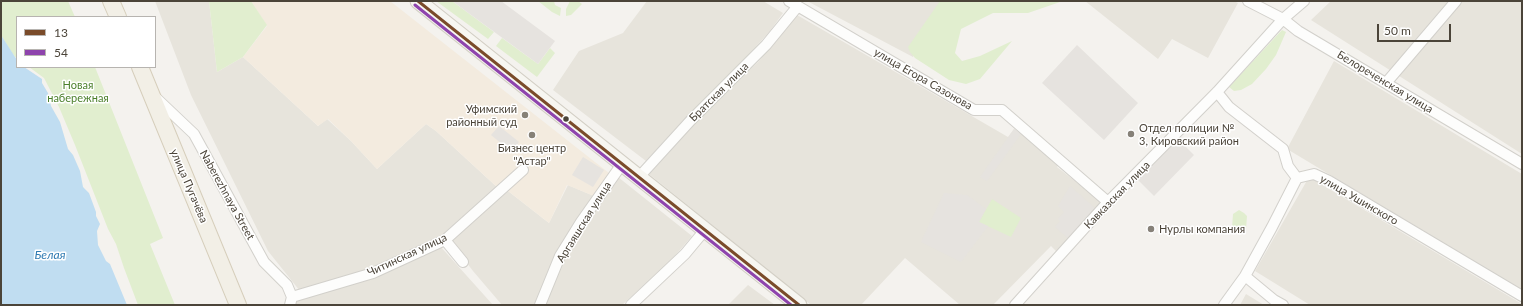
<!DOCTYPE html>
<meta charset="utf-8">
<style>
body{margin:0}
#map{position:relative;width:1523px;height:306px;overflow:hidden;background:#f4f2ee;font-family:Lato,sans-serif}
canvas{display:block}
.frame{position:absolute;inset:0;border:2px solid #4b4439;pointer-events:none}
.legend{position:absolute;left:16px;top:16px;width:140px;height:52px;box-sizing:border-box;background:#fff;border:1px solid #b7b4b0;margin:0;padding:5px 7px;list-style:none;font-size:12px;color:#4b4439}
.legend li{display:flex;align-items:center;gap:8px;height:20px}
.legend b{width:20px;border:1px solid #b7b4b0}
.scale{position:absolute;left:1377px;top:24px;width:74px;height:18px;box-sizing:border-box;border:2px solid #4b4439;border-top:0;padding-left:5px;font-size:12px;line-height:14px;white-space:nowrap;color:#4b4439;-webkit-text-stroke:3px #fff;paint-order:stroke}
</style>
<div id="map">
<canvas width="1523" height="306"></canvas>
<div class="frame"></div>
<ul class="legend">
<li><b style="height:5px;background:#7a4b2a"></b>13</li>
<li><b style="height:5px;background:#8e44ad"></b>54</li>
</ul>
<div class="scale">50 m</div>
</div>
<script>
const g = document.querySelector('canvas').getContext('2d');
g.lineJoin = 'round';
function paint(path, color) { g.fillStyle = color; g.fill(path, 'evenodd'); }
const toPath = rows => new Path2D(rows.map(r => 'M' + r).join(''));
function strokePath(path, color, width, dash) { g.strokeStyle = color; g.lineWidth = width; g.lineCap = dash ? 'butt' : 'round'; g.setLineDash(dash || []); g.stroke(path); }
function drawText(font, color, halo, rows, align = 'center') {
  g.font = font + ' Lato,sans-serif'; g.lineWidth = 3; g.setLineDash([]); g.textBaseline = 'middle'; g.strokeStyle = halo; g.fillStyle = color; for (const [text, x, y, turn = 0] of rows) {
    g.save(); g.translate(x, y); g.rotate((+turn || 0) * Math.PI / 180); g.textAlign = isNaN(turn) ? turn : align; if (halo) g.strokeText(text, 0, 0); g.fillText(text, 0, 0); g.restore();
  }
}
const residential = toPath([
 [155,1,209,1,217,72,243,57,318,126,327,119,351,141,377,169,426,124,436,131,498,188,443,235,410,252,371,269,300,291,268,251,191,95],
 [647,1,763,1,783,13,770,31,751,52,678,126,646,161,553,90,579,51,623,33],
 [807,1,943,1,913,57],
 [1085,1,1234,1,1238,3,1208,58,1172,39,1158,59],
 [1331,1,1522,1,1522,154,1311,20],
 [797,15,1008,137,1014,129,1060,162,1057,167,1103,203,1057,252,1051,246,993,305,960,305,905,258,861,305,811,305,649,174,680,138,719,98,758,62],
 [1334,61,1522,174,1522,290,1287,149],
 [618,177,692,236,667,265,622,305,542,305,562,257],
 [1309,177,1522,304,1522,305,1310,305,1255,271],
 [568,185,594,196,537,305,502,305,473,271,450,241,508,191,549,223],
 [440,246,493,305,293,305,295,299],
 [748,285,775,305,728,305],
 [1246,294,1264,305,1240,305]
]);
const commercial = toPath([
 [251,1,390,1,609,173,594,196,567,185,549,223,508,191,498,188,436,131,426,124,377,169,351,141,328,119,318,126,243,57,267,26]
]);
const green = toPath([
 [1,1,68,1,75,17,17,17,17,59,12,53,1,35],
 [209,1,251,1,267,25,243,57,217,72],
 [436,1,452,1,494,32,488,39],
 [538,1,554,1,555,5,561,8,560,16,552,12],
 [570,1,578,1,582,4,571,15,566,16,566,9],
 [940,1,1063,1,1028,13,993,13,961,29,955,53,962,61,980,56,1012,41,980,79,966,84,949,80,915,58,910,52,908,47],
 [1282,30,1286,32,1276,55,1266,69,1252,84,1241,90,1234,91,1229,87],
 [502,38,538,64,550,48,555,53,537,77,496,46],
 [29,67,95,67,163,238,150,244,175,305,138,305,124,268,116,244,108,229,75,145,59,107,44,78],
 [992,199,1021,218,1011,237,979,222],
 [1239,210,1244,213,1247,216,1246,229,1232,228,1233,214]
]);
const parking = toPath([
 [452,1,501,1,555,41,538,64],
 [1077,45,1138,103,1104,140,1042,83],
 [499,126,519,142,512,152,491,135],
 [1014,129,1021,134,987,181,980,177],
 [1178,139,1194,155,1154,196,1138,180],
 [583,157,604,170,593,187,572,175],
 [1070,186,1096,209,1069,239,1055,227,1060,221,1058,219,1064,212,1058,206],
 [944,193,967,195,986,209,979,222,988,226,961,262,921,242]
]);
const water = toPath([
 [1,35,17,60,17,67,24,67,42,79,42,83,48,93,51,106,60,122,68,149,73,155,80,171,83,187,89,193,96,212,96,216,100,224,97,231,98,245,106,261,110,264,127,305,1,305]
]);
const street = toPath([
 [789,1,974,110,1002,110,1108,202],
 [1248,1,1283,19,1298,31,1522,164],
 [1386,83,1456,1],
 [1217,92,1229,107,1283,149,1288,166,1297,178,1314,174,1329,181,1522,296],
 [155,97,194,134,264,262,287,285,292,297,290,305],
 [639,177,691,120,766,45,798,6],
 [445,240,463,262],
 [1245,276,1274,300,1283,305],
 [292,297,373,273,445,240,523,170],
 [540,305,560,256,581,222,622,164],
 [631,305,685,254,705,230],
 [1015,305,1108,202,1217,92,1283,19,1304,1],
 [1224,305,1245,276,1272,227,1297,178]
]);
const secondary = toPath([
 [418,1,799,305]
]);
const primary = toPath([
 [111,1,118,17],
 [140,67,238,305]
]);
const bus1 = toPath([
 [418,1,799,305]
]);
const bus2 = toPath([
 [415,5,791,305]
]);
const markers = [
 [525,115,4,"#868178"],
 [566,119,3.5,"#4b4439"],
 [1131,134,4,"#868178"],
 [532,135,4,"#868178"],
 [1151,229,4,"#868178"]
];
const streetNames = [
 ["улица Егора Сазонова",923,79,30],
 ["Белореченская улица",1385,82,31],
 ["Братская улица",719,92,-45],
 ["улица Пугачёва",189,186,67],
 ["Naberezhnaya Street",227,195,61],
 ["Кавказская улица",1117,195,-46],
 ["улица Ушинского",1359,200,30],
 ["Аргаяшская улица",584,222,-58],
 ["Читинская улица",407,255,-25]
];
const parkNames = [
 ["Новая",78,85],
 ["набережная",78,98]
];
const poiNames = [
 ["Уфимский",517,109,"right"],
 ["районный суд",517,122,"right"],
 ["Отдел полиции №",1139,128],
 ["3, Кировский район",1139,141],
 ["Бизнес центр",532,148,"center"],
 ["\"Астар\"",532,161,"center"],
 ["Нурлы компания",1159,229]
];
const waterNames = [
 ["Белая",50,255]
];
paint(residential, '#e7e4dc');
paint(commercial, '#f3ebdf');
paint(green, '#e1eecf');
paint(parking, '#e6e3df');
paint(water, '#c0ddf1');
strokePath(street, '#d2d0cb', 12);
strokePath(secondary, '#d3cfc5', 17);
strokePath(primary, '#d6cebb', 18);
strokePath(street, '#fdfdfc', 10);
strokePath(secondary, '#f7f6f1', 15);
strokePath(primary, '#f2efe6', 16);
strokePath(bus1, '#7a4b2a', 3);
strokePath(bus2, '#8e44ad', 3);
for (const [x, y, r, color] of markers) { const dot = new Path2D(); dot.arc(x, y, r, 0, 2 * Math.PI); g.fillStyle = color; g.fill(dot); strokePath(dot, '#fff', 1.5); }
drawText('11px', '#4b4439', '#fff', streetNames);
drawText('11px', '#4a7f2a', '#fff', parkNames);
drawText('11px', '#4b4439', '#fff', poiNames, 'left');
drawText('italic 12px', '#2e7ab2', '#fff', waterNames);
</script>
